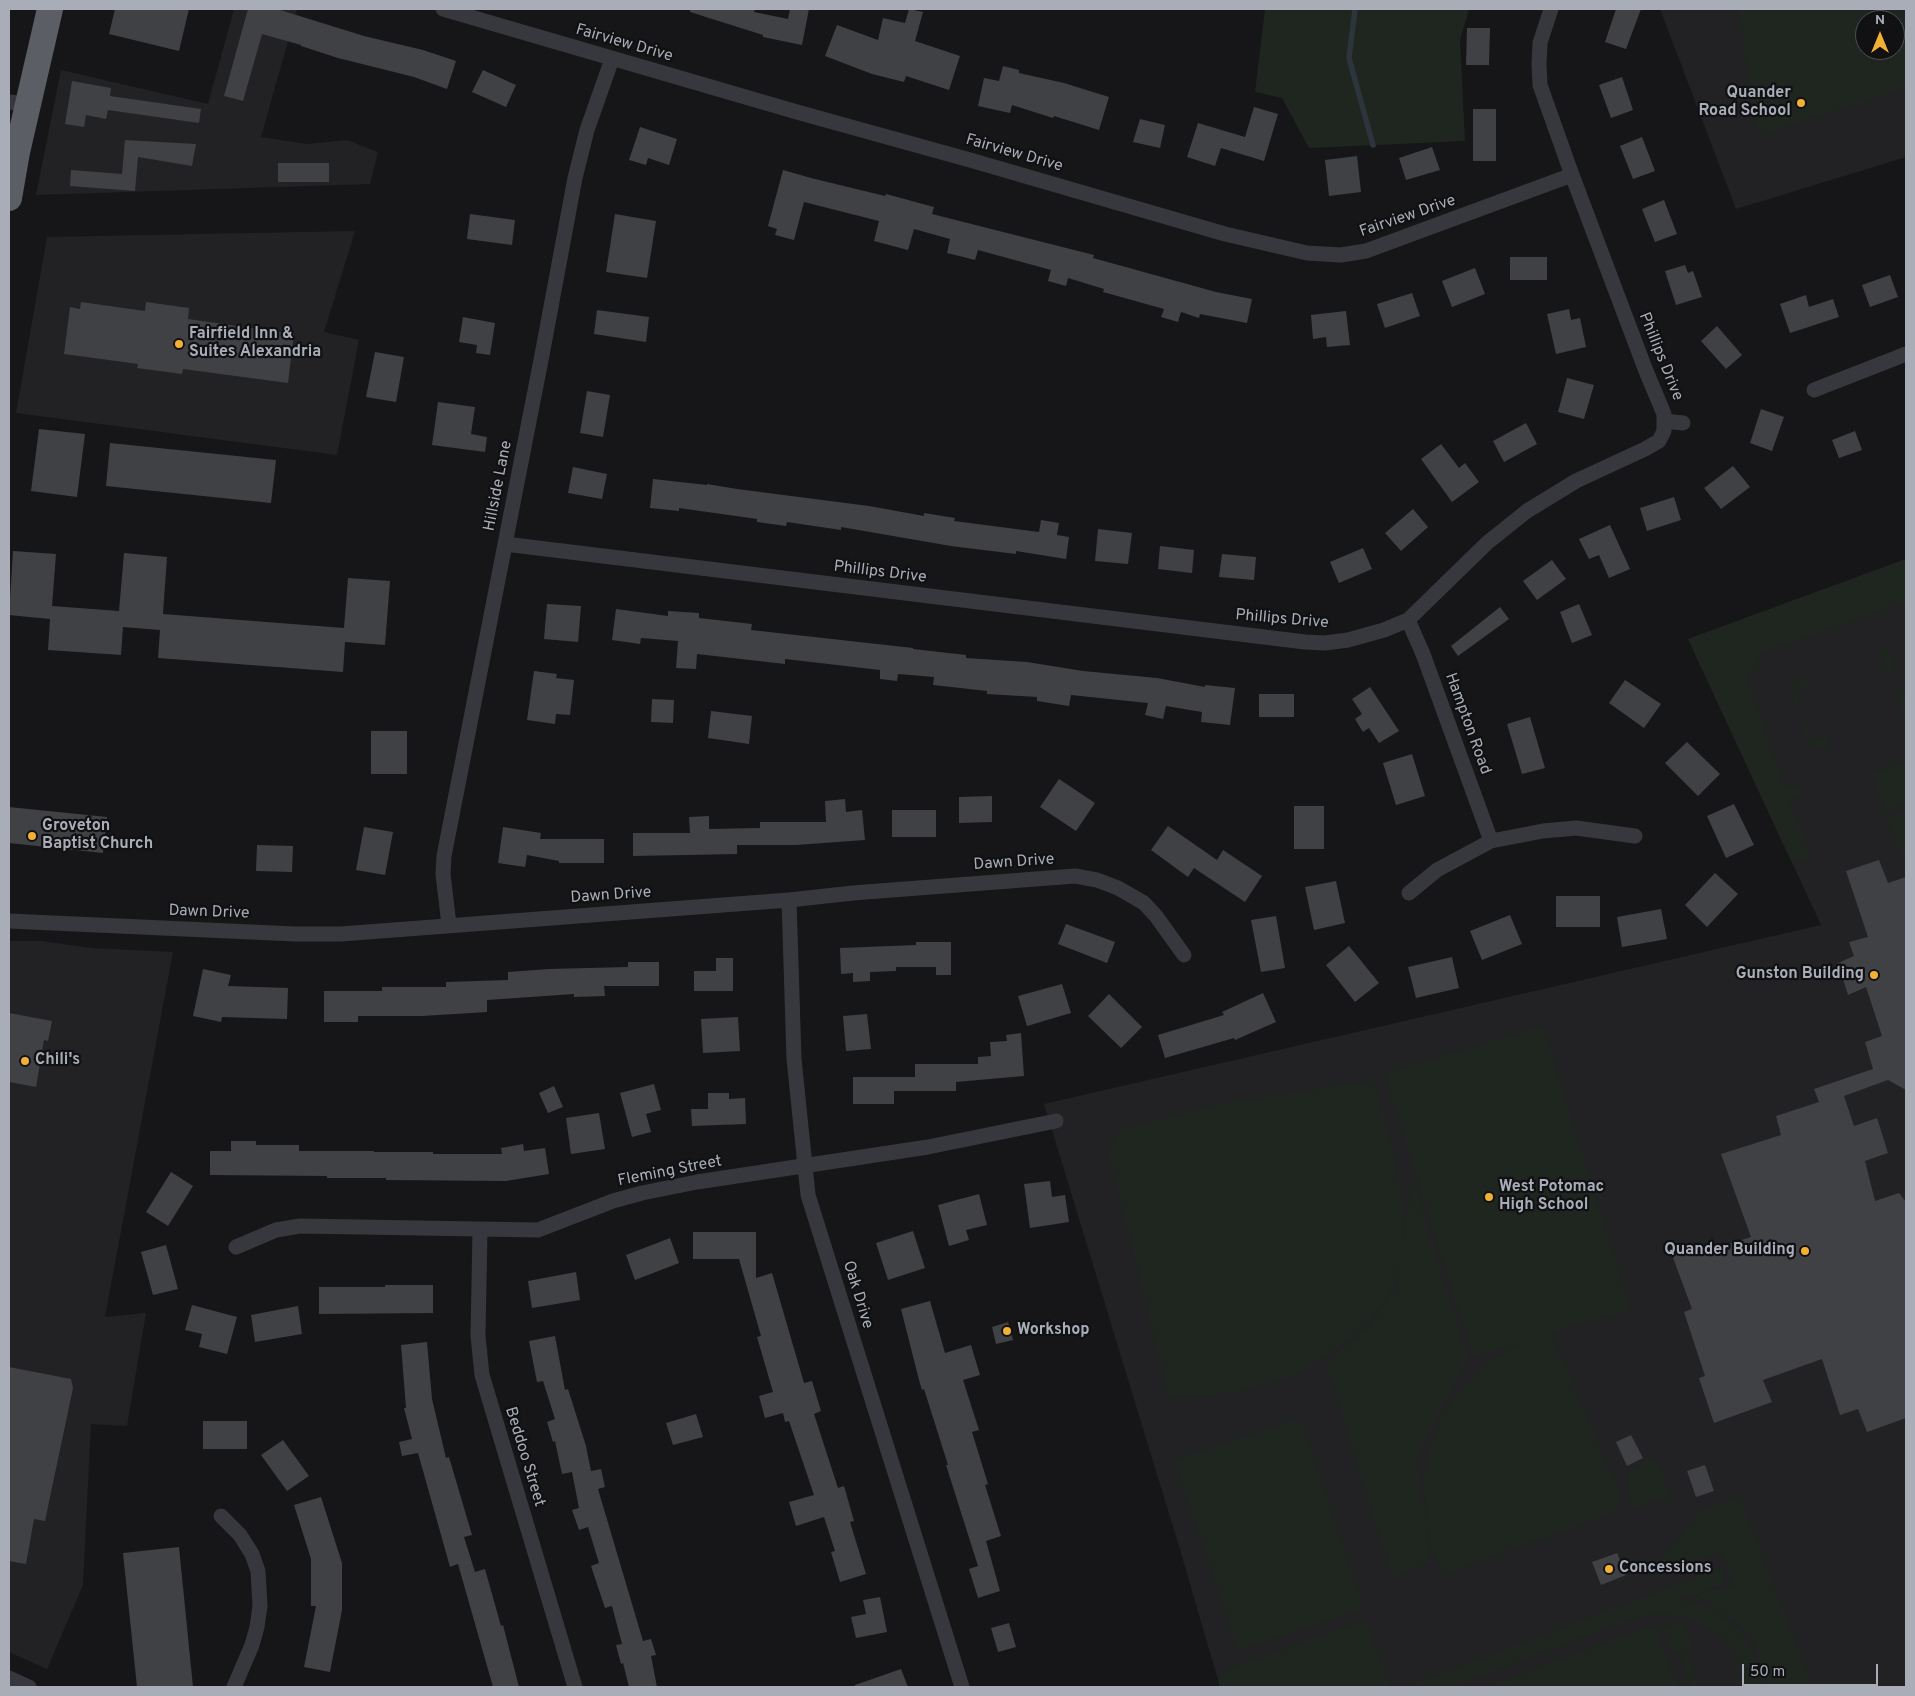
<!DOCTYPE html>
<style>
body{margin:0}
#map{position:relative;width:1915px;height:1696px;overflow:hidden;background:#161618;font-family:Overpass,sans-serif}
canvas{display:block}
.frame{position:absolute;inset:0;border:10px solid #a8adb8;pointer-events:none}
.north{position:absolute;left:1855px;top:10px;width:50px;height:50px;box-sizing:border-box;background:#111113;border:1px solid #4d4f55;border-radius:50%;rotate:0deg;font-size:14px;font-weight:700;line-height:20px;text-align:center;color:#a8adb8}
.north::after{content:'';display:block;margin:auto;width:18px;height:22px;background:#f2b134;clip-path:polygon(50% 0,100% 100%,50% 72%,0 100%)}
.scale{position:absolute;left:1742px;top:1664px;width:136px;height:22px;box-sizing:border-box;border:2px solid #a8adb8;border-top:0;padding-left:6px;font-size:15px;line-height:18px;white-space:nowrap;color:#a8adb8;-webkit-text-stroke:4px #111113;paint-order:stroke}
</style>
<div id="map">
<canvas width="1915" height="1696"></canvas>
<div class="frame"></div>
<div class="north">N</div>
<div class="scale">50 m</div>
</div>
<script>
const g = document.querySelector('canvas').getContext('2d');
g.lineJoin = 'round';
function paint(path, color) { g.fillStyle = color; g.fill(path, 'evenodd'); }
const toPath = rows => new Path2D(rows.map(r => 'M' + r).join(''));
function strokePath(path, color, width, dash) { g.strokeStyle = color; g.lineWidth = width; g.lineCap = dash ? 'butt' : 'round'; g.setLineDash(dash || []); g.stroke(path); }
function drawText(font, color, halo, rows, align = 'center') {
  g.font = font + ' Overpass,sans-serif'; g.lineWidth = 4.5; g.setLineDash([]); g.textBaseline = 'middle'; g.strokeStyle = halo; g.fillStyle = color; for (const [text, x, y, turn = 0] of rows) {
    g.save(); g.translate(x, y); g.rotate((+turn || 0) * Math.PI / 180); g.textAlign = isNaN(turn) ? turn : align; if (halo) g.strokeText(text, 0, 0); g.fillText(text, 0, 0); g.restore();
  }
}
const built = toPath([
 [234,9,297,9,261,137,307,144,347,140,378,152,370,184,36,195,61,70,208,104],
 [1660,9,1906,9,1906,157,1736,209],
 [1865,20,1895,20,1895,50,1865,50],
 [355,231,324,332,359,340,337,455,16,413,47,237],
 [1906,559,1906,1687,1220,1687,1181,1553,1044,1104,1821,925,1688,639],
 [9,941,42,941,91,948,173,952,105,1317,146,1313,127,1426,91,1424,83,1585,47,1669,9,1652]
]);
const green = toPath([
 [1265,9,1469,9,1460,40,1465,141,1309,148,1282,98,1255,92],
 [1739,9,1906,9,1906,87,1887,95,1783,128,1773,135,1754,126],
 [1865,20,1895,20,1895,50,1865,50],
 [1906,559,1906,602,1757,655,1760,669,1746,675,1784,787,1798,785,1801,792,1799,796,1789,802,1813,859,1792,863,1688,639],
 [1883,647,1888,649,1895,671,1893,675,1888,673,1880,652],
 [1800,677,1805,677,1809,688,1797,692,1800,704,1798,708,1794,707,1790,698,1791,686],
 [1899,693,1904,695,1906,702,1906,721,1897,699],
 [1804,728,1808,728,1814,740,1826,735,1829,746,1825,750,1813,748,1804,740,1802,730],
 [1906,761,1906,804,1885,812,1872,774],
 [1906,811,1906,854,1901,856,1887,817],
 [1543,1025,1631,1310,1551,1333,1622,1497,1617,1512,1444,1574,1433,1550,1426,1525,1431,1563,1392,1577,1326,1364,1370,1326,1397,1286,1400,1264,1395,1281,1386,1297,1373,1316,1351,1338,1299,1374,1274,1383,1235,1392,1193,1398,1169,1397,1108,1151,1119,1130,1216,1104,1375,1080,1399,1179,1404,1212,1402,1245,1413,1180,1468,1357,1416,1459,1426,1524,1424,1478,1428,1455,1442,1415,1456,1396,1486,1364,1520,1343,1473,1357,1384,1073],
 [1300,1418,1364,1609,1238,1651,1174,1460],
 [1648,1459,1658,1463,1672,1498,1632,1508,1626,1484,1631,1469],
 [1740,1497,1813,1687,1763,1687,1764,1672,1750,1634,1696,1594,1681,1600,1699,1604,1713,1610,1739,1630,1752,1648,1756,1661,1762,1687,1744,1687,1736,1656,1726,1641,1718,1634,1694,1620,1667,1614,1654,1614,1634,1618,1453,1687,1405,1687,1722,1567,1727,1582,1700,1593,1734,1587,1721,1552,1646,1577,1701,1510],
 [1365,1619,1390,1685,1385,1687,1223,1687,1219,1673],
 [1683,1620,1693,1648,1686,1651,1700,1687,1692,1687,1679,1653,1672,1655,1662,1628],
 [1654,1624,1678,1687,1486,1687]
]);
const stream = toPath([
 [1355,9,1349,58,1373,145]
]);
const building = toPath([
 [115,9,189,9,179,51,109,34],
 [248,9,277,9,364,36,423,50,456,61,447,89,414,77,338,58,301,46,301,45,262,34,243,101,224,96],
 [690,9,755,9,754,12,788,19,790,9,809,9,802,45,763,37,763,35,690,12],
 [909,9,923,12,915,41,960,56,949,90,906,76,904,82,872,74,825,56,837,25,878,40,883,18,905,23],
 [1616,9,1641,9,1626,49,1605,42],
 [1467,28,1490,28,1489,65,1466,65],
 [1003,66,1019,70,1019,73,1064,83,1109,97,1099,130,1054,116,1053,118,1012,105,1010,113,978,106,984,78,999,81],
 [483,70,516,85,506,107,472,92],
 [1622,77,1633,110,1611,118,1599,85],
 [72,81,111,88,110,96,201,109,199,123,108,110,106,119,86,115,84,127,65,124],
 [1254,107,1278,114,1264,161,1221,148,1215,166,1187,157,1198,123,1245,137],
 [1473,109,1496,109,1496,161,1473,161],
 [1140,119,1165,125,1160,148,1133,142],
 [640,127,677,139,669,165,648,158,646,165,629,160],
 [1642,137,1655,171,1633,179,1620,146],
 [125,140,196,144,192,166,138,157,135,191,70,186,71,170,122,174],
 [1432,147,1440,170,1406,180,1399,158],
 [1357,156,1361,192,1329,196,1325,160],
 [278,163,329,163,329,182,278,182],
 [783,170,811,178,885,196,886,194,934,207,932,214,1094,255,1093,258,1216,292,1252,299,1247,323,1200,314,1199,318,1181,312,1178,322,1161,317,1164,309,1103,292,1104,289,1068,278,1066,286,1048,281,1051,270,978,250,975,260,947,253,950,239,914,229,908,250,874,241,879,221,804,202,794,240,775,235,777,229,768,226],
 [1664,200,1677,234,1655,242,1642,209],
 [470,214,515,220,512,245,467,239],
 [615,214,656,221,647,278,606,272],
 [1510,257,1547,257,1547,280,1510,280],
 [1685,265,1688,273,1693,271,1702,297,1676,305,1665,271],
 [1475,268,1485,294,1452,307,1442,281],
 [1890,275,1898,297,1870,307,1862,285],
 [1412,293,1420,316,1385,328,1377,304],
 [1806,295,1809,307,1833,299,1839,317,1790,333,1780,304],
 [81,302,145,311,146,302,189,308,188,319,294,334,288,383,183,369,182,374,137,368,138,364,64,354,70,307,80,309],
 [1569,309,1571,320,1580,318,1586,347,1556,354,1547,314],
 [597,310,649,317,646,342,594,334],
 [1346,311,1350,345,1327,347,1326,337,1313,339,1311,315],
 [463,317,495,323,490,355,476,353,477,345,459,342],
 [1717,326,1742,355,1726,369,1701,341],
 [375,352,404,357,396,402,366,397],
 [1567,378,1594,385,1584,419,1558,412],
 [587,391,610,395,603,437,580,433],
 [438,402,475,407,471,434,487,437,485,452,432,445],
 [1761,409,1784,417,1772,451,1750,443],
 [1526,423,1537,444,1504,462,1493,441],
 [39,429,85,434,77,497,31,491],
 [1855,431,1862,450,1839,458,1832,440],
 [110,443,276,460,271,503,106,486],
 [1441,444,1459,468,1465,463,1479,482,1452,502,1421,459],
 [1733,466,1750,487,1721,509,1704,488],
 [573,467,607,474,602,499,568,493],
 [653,479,707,485,707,484,737,489,869,506,924,516,924,513,955,518,954,521,1039,532,1041,520,1059,523,1057,535,1069,537,1066,559,1016,551,1016,554,951,546,841,527,841,530,787,522,786,526,757,522,757,519,679,508,679,511,650,508],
 [1674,497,1681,520,1647,531,1640,508],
 [1413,509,1428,527,1401,551,1385,533],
 [1610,525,1630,569,1609,578,1599,555,1589,559,1579,539],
 [1098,529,1132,533,1128,564,1095,561],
 [1160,546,1194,550,1192,573,1158,569],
 [1363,548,1372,569,1339,583,1330,562],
 [13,551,56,554,52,606,119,611,124,553,167,557,163,614,344,628,348,578,390,581,385,645,345,642,343,672,158,658,160,630,123,627,121,655,48,650,50,619,9,615],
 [1222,554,1256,557,1254,580,1219,577],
 [1552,560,1566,579,1537,600,1523,581],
 [547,604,581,606,578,642,544,639],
 [1579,604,1592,635,1572,643,1560,612],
 [1500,607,1509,619,1458,656,1451,646],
 [616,609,668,616,668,611,699,613,699,618,752,624,751,630,913,648,913,649,966,655,966,658,1027,662,1083,671,1157,678,1205,687,1205,685,1235,688,1230,725,1201,722,1202,712,1166,706,1163,719,1145,715,1148,703,1071,695,1069,706,1037,701,1037,697,987,694,987,691,933,685,934,677,898,674,897,681,880,679,880,670,785,659,785,664,697,654,696,669,676,668,678,641,641,638,640,644,612,640],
 [534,671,557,674,556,678,574,680,570,715,556,714,555,724,527,720],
 [1625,680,1661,704,1644,728,1609,703],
 [1370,687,1399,731,1379,743,1369,728,1363,732,1355,719,1362,714,1352,699],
 [1259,694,1294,694,1294,717,1259,717],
 [652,699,674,700,673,723,651,722],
 [711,711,752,716,749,744,708,738],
 [1530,717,1545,768,1522,774,1507,724],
 [371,731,407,731,407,774,371,774],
 [1687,742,1720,774,1698,796,1665,763],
 [1412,754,1425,796,1396,805,1383,763],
 [1059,779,1095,803,1076,831,1040,807],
 [992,796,992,822,959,823,959,797],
 [845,799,846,812,862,810,865,840,796,845,737,845,737,854,633,856,633,833,690,833,689,817,709,816,709,829,760,828,760,822,826,822,825,801],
 [1734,804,1754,845,1726,858,1707,816],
 [1294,806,1324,806,1324,849,1294,849],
 [9,807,107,817,103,853,9,843],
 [892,810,936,810,936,837,892,837],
 [1168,826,1217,860,1223,850,1262,876,1245,902,1194,868,1188,877,1151,850],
 [364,827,393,832,385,875,356,870],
 [503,827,541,833,540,839,604,839,604,863,559,863,559,861,527,855,525,867,498,863],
 [257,845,293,846,292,872,256,871],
 [1879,860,1888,883,1906,877,1906,1090,1888,1080,1844,1096,1854,1126,1877,1118,1888,1153,1865,1161,1875,1201,1899,1193,1906,1202,1906,1418,1867,1432,1858,1409,1840,1415,1822,1359,1763,1380,1772,1402,1714,1423,1699,1378,1705,1376,1684,1312,1692,1309,1672,1255,1688,1248,1692,1255,1751,1237,1721,1154,1781,1135,1776,1116,1819,1102,1814,1089,1873,1069,1865,1042,1882,1036,1866,987,1848,995,1838,963,1854,956,1849,942,1868,937,1846,871],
 [1715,873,1738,894,1707,927,1685,905],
 [1336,881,1345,923,1314,930,1305,887],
 [1556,896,1600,896,1600,927,1556,927],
 [1661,909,1667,939,1622,947,1617,917],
 [1510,915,1522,944,1482,960,1470,931],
 [1276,916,1285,968,1261,972,1251,920],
 [1066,924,1115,942,1107,963,1058,944],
 [916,942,951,942,951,975,936,975,936,967,896,967,896,971,870,972,870,981,853,982,853,973,841,974,840,948,916,945],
 [1349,946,1379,983,1355,1002,1326,965],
 [1452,957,1459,988,1416,998,1408,967],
 [716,958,733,958,733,991,694,991,694,971,716,971],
 [628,962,659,962,659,986,604,986,605,996,574,997,574,994,487,1000,487,1012,422,1016,358,1016,358,1022,324,1022,324,991,382,991,382,987,446,987,446,982,508,980,508,972,549,969,628,967],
 [203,969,231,975,228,986,288,988,287,1019,222,1017,221,1022,193,1016],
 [1062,984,1071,1013,1027,1026,1018,996],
 [1263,993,1276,1022,1235,1040,1234,1038,1165,1058,1158,1035,1224,1015,1222,1012],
 [1109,994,1142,1027,1121,1048,1088,1016],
 [9,1013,52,1021,48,1041,44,1040,36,1087,9,1082],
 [867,1014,871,1049,846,1051,843,1016],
 [738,1017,740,1051,703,1053,701,1019],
 [1021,1033,1024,1076,956,1082,956,1091,894,1091,894,1104,853,1104,853,1077,915,1077,915,1064,978,1064,978,1057,991,1056,990,1042,1007,1041,1006,1035],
 [654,1084,661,1110,646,1114,651,1132,632,1137,620,1093],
 [554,1086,563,1107,548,1113,539,1093],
 [708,1093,729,1093,729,1099,745,1098,746,1124,692,1126,691,1109,708,1109],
 [599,1113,605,1149,571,1154,566,1118],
 [231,1141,256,1141,256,1145,299,1145,299,1151,374,1151,374,1152,433,1152,433,1154,502,1154,501,1148,523,1144,524,1151,545,1148,549,1174,506,1181,386,1180,386,1178,327,1178,327,1176,210,1175,210,1151,231,1151],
 [171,1172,193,1186,168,1226,146,1212],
 [1050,1181,1052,1197,1065,1195,1069,1222,1030,1228,1024,1184],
 [979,1194,987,1225,966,1230,969,1240,949,1246,938,1205],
 [913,1231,925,1268,888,1280,876,1243],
 [693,1232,756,1232,756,1278,772,1273,804,1383,812,1381,821,1411,814,1414,838,1488,844,1486,854,1521,850,1522,866,1574,840,1582,831,1552,835,1551,824,1517,796,1526,789,1502,814,1495,789,1421,785,1422,783,1413,765,1418,759,1396,773,1392,757,1337,761,1336,739,1259,693,1259],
 [670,1238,679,1263,635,1280,626,1255],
 [166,1245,178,1289,153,1295,141,1252],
 [576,1272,580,1300,532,1308,528,1281],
 [385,1285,433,1285,433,1313,319,1314,319,1287,385,1287],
 [930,1301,945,1353,971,1345,980,1375,963,1380,979,1430,972,1432,988,1484,985,1485,1001,1536,986,1541,1000,1591,978,1598,969,1569,978,1566,946,1465,948,1465,924,1389,922,1390,919,1380,901,1309],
 [192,1305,237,1317,227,1354,199,1347,202,1334,185,1330],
 [298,1306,302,1334,255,1342,251,1315],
 [1008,1322,1013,1340,996,1344,992,1327],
 [555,1336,565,1390,568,1389,586,1446,591,1471,601,1469,605,1487,598,1489,643,1641,651,1639,656,1655,651,1656,657,1687,629,1687,623,1663,621,1664,616,1645,622,1644,612,1606,605,1608,591,1566,599,1563,588,1527,579,1530,572,1510,579,1508,572,1472,562,1474,555,1441,553,1442,547,1422,555,1419,543,1381,537,1382,529,1341],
 [427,1342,432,1399,446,1458,449,1457,472,1535,464,1537,475,1572,485,1569,501,1626,503,1625,519,1687,493,1687,458,1564,450,1567,418,1453,402,1456,399,1442,412,1439,404,1408,406,1408,401,1345],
 [9,1367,71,1379,73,1388,45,1521,34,1519,26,1564,9,1561],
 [696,1414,703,1437,673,1445,666,1423],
 [203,1421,247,1421,247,1449,203,1449],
 [1631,1435,1643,1458,1627,1466,1616,1442],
 [283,1440,309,1476,287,1491,261,1455],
 [1705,1465,1714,1491,1696,1497,1687,1471],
 [321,1497,342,1563,342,1610,330,1672,304,1667,316,1606,311,1606,311,1559,294,1505],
 [179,1547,193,1687,137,1687,123,1553],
 [1617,1553,1626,1575,1601,1585,1592,1562],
 [880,1597,887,1632,856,1638,851,1617,866,1614,863,1600],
 [1009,1623,1016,1647,998,1652,991,1628],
 [901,1669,908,1687,855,1687,855,1685]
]);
const minor = toPath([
 [443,9,797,112,970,160,1225,234,1307,253,1341,255,1366,251,1572,175],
 [9,102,28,104],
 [1814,390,1906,354],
 [1665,421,1683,423],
 [505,544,1305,642,1325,643,1348,640,1384,630,1408,620,1487,543,1527,511,1576,481,1645,449,1659,441,1664,431,1664,414,1646,371,1572,175,1540,85,1539,64,1540,43,1551,9],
 [1408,620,1423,654,1491,841],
 [1409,893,1437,870,1491,841,1543,831,1576,828,1635,836],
 [789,900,794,1059,808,1195,962,1687],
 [9,921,295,934,341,934,789,900,853,893,1075,876,1097,880,1118,888,1144,903,1156,916,1184,955],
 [449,925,443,874,444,856,542,355,575,178,587,130,612,59],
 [480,1230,478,1336,482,1375,575,1687],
 [236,1247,276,1230,300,1226,538,1230,613,1201,642,1193,697,1182,928,1147,1056,1121],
 [221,1516,240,1535,252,1554,258,1571,260,1606,257,1627,252,1645,234,1687],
 [9,1678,29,1687]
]);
const trunk = toPath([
 [9,198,17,152,50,9]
]);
const markers = [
 [1801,103,5,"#f2b134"],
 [179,344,5,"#f2b134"],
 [32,836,5,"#f2b134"],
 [1874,975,5,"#f2b134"],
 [25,1061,5,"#f2b134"],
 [1489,1197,5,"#f2b134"],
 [1805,1251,5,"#f2b134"],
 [1007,1331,5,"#f2b134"],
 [1609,1569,5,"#f2b134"]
];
const streetNames = [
 ["Fairview Drive",624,44,16],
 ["Fairview Drive",1014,154,16],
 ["Fairview Drive",1408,217,-19],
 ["Phillips Drive",1660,357,68],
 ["Hillside Lane",499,486,-79],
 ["Phillips Drive",880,573,7],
 ["Phillips Drive",1282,620,5],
 ["Hampton Road",1467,724,70],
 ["Dawn Drive",1014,863,-4],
 ["Dawn Drive",611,896,-4],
 ["Dawn Drive",209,913,2],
 ["Fleming Street",670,1172,-11],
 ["Oak Drive",857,1295,73],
 ["Beddoo Street",524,1457,73]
];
const poiNames = [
 ["Quander",1791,94,"right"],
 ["Road School",1791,112,"right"],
 ["Fairfield Inn &",189,335],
 ["Suites Alexandria",189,353],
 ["Groveton",42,827],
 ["Baptist Church",42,845],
 ["Gunston Building",1864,975,"right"],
 ["Chili's",35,1061],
 ["West Potomac",1499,1188],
 ["High School",1499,1206],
 ["Quander Building",1795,1251,"right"],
 ["Workshop",1017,1331],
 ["Concessions",1619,1569]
];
paint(built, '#222225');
paint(green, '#1e261f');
strokePath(stream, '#2c353c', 5.5);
paint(building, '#404145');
strokePath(minor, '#37383d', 15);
strokePath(trunk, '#5b5e65', 26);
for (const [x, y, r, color] of markers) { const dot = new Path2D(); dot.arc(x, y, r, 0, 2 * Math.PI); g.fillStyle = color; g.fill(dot); strokePath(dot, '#111113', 2); }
drawText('16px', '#a8adb8', '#111113', streetNames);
drawText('bold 16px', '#a8adb8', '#111113', poiNames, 'left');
</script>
